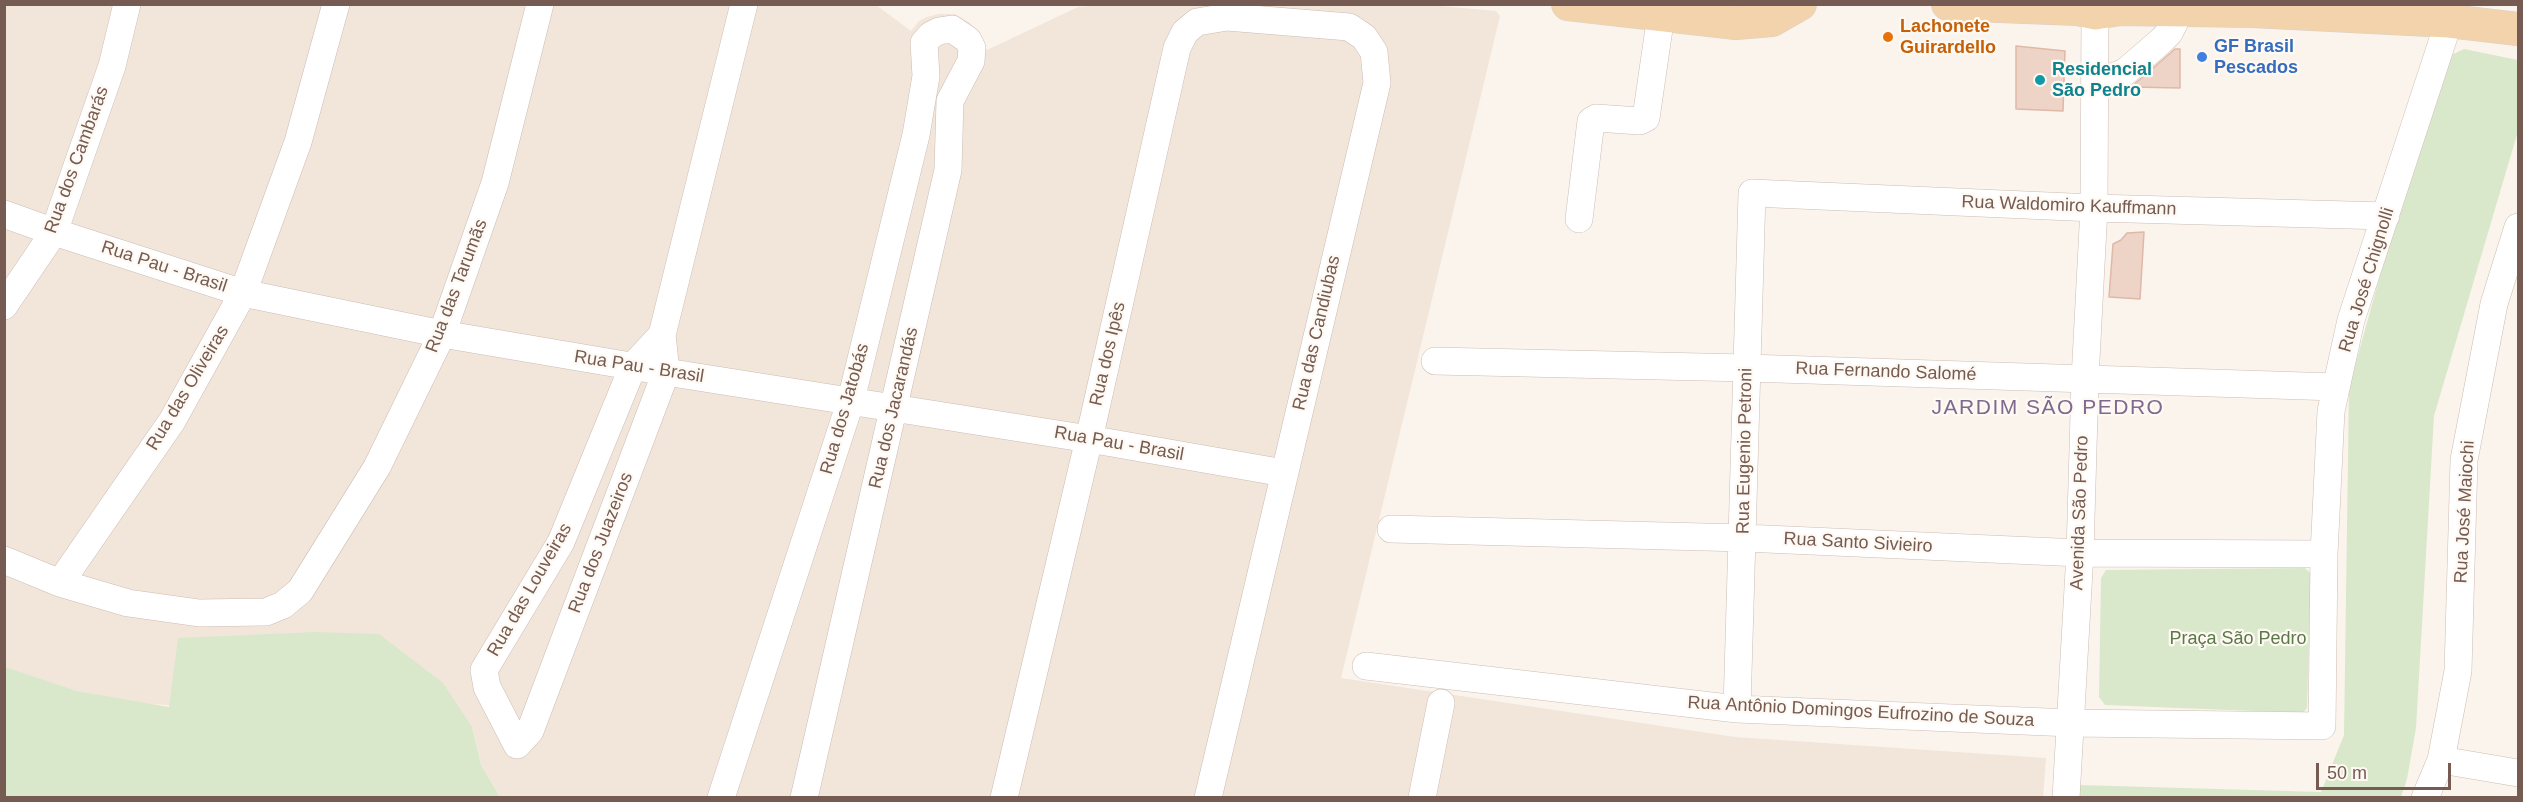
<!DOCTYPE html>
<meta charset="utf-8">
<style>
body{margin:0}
#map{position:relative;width:2523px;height:802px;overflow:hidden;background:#fbf4ec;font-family:Helvetica,sans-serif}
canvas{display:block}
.frame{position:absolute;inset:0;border:6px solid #755b51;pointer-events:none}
.scale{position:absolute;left:2316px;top:763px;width:135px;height:27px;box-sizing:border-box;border:3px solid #755b51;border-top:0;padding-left:8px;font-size:18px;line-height:21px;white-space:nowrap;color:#755b51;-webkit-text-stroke:4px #fef9f3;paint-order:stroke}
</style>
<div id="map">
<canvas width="2523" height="802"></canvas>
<div class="frame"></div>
<div class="scale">50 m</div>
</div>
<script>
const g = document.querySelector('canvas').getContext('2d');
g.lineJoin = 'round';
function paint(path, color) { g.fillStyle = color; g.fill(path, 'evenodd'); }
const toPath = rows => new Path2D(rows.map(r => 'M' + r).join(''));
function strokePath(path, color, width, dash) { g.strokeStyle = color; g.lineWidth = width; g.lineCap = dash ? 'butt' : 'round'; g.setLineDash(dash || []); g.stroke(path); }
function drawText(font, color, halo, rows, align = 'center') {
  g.font = font + ' Helvetica,sans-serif'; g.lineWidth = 4.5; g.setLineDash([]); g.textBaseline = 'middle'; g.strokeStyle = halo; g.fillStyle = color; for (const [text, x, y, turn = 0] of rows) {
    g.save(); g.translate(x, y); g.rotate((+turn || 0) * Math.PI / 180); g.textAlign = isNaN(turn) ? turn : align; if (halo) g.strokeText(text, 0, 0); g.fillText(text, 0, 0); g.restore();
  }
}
const residential = toPath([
 [1419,4,1496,11,1500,16,1341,678,1735,737,2046,758,2043,797,500,797,481,765,472,727,138,703,77,691,4,667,4,5,876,5,911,31,919,21,927,17,939,14,955,14,970,23,981,36,987,50,1078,7,1102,5]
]);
const green = toPath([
 [2464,49,2518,60,2518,131,2434,416,2416,728,2407,779,2401,797,2079,798,2080,785,2321,792,2344,735,2349,388,2395,221,2449,56],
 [2305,568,2311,574,2307,708,2303,713,2105,705,2099,697,2101,578,2106,570],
 [315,632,379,634,443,683,472,727,481,765,500,797,5,797,5,667,77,691,169,707,178,638]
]);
const building = toPath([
 [2016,46,2065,51,2063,111,2016,109,2016,46],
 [2175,49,2180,49,2180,88,2131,87,2175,49],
 [2144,232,2140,299,2109,297,2113,244,2121,240,2127,233,2144,232]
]);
const minor = toPath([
 [2095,84,2125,72,2161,41,2169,33,2181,10],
 [4,214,54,232,243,293,442,334,666,372,1089,439,1284,473],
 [1579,219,1591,121,1596,118,1640,121,1646,118,1661,15],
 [4,306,54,232,112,66,127,4],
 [662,335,633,366,561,542,484,670,487,687,517,745,530,731,666,372,662,335,744,4],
 [1435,361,1747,368,2336,387],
 [1391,529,1744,538,2080,553,2324,554],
 [4,560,60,583,128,603,199,613,266,612,283,605,300,591,377,467,442,334,495,183,540,4],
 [60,583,172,421,243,293,298,142,336,4],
 [1366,666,1737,709,2071,723,2322,726,2324,554,2331,411,2351,320,2449,21],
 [1737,709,1752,193,2094,208,2386,216],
 [2441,760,2518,773],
 [721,798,851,400,916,135,926,76,924,43,931,35,939,31,952,29,968,40,972,48,971,61,950,101,948,170,804,798],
 [1004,798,1089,439,1177,48,1185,32,1197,22,1227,17,1349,27,1364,37,1374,52,1377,83,1208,798],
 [1422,798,1441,703],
 [2066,798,2080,553,2085,379,2094,208,2095,13],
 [2425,798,2441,760,2458,671,2464,460,2494,304,2518,227]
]);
const major = toPath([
 [1568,4,1736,23,1772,20,1800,4],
 [1948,4,2077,9,2095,13,2120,9,2253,11,2449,21,2518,29]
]);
const markers = [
 [1888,37,6,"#e8710a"],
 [2202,57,6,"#3f7fe0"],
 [2040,80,6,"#0f9aa8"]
];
const foodNames = [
 ["Lachonete",1900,27],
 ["Guirardello",1900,48]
];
const shopNames = [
 ["GF Brasil",2214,47],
 ["Pescados",2214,68]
];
const cultureNames = [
 ["Residencial",2052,70],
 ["São Pedro",2052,91]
];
const streetNames = [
 ["Rua dos Cambarás",77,160,-70],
 ["Rua Waldomiro Kauffmann",2069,206,2],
 ["Rua Pau - Brasil",164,267,18],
 ["Rua José Chignolli",2367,280,-73],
 ["Rua das Tarumãs",457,286,-69],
 ["Rua das Candiubas",1317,333,-77],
 ["Rua dos Ipês",1108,354,-77],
 ["Rua Pau - Brasil",639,367,9],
 ["Rua Fernando Salomé",1886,372,2],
 ["Rua das Oliveiras",188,388,-59],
 ["Rua dos Jacarandás",894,408,-77],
 ["Rua dos Jatobás",845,409,-74],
 ["Rua Pau - Brasil",1119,444,10],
 ["Rua Eugenio Petroni",1745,451,-89],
 ["Rua José Maiochi",2465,512,-87],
 ["Avenida São Pedro",2080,513,-88],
 ["Rua dos Juazeiros",601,543,-69],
 ["Rua Santo Sivieiro",1858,543,3],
 ["Rua das Louveiras",530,590,-60],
 ["Rua Antônio Domingos Eufrozino de Souza",1861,712,3]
];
const parkNames = [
 ["Praça São Pedro",2238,639]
];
const quarterNames = [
 ["JARDIM SÃO PEDRO",2048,408]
];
paint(residential, '#f2e6db');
paint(green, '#d9e8cb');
paint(building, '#eed3c7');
strokePath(building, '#dfb9a8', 1.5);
strokePath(minor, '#cdbcb3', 28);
strokePath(major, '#d8d1ce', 34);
strokePath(minor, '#fff', 27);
strokePath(major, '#f2d3ac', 33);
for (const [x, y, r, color] of markers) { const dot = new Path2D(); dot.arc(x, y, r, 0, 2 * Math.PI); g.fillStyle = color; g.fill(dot); strokePath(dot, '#fef9f3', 2); }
drawText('bold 18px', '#c56008', '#fef9f3', foodNames, 'left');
drawText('bold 18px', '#366cbe', '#fef9f3', shopNames, 'left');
drawText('bold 18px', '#0d838f', '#fef9f3', cultureNames, 'left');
drawText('18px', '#755b51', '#fef9f3', streetNames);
drawText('18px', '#5b784a', '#fef9f3', parkNames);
g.letterSpacing = '1.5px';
drawText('21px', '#80698f', '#fef9f3', quarterNames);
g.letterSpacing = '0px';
</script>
